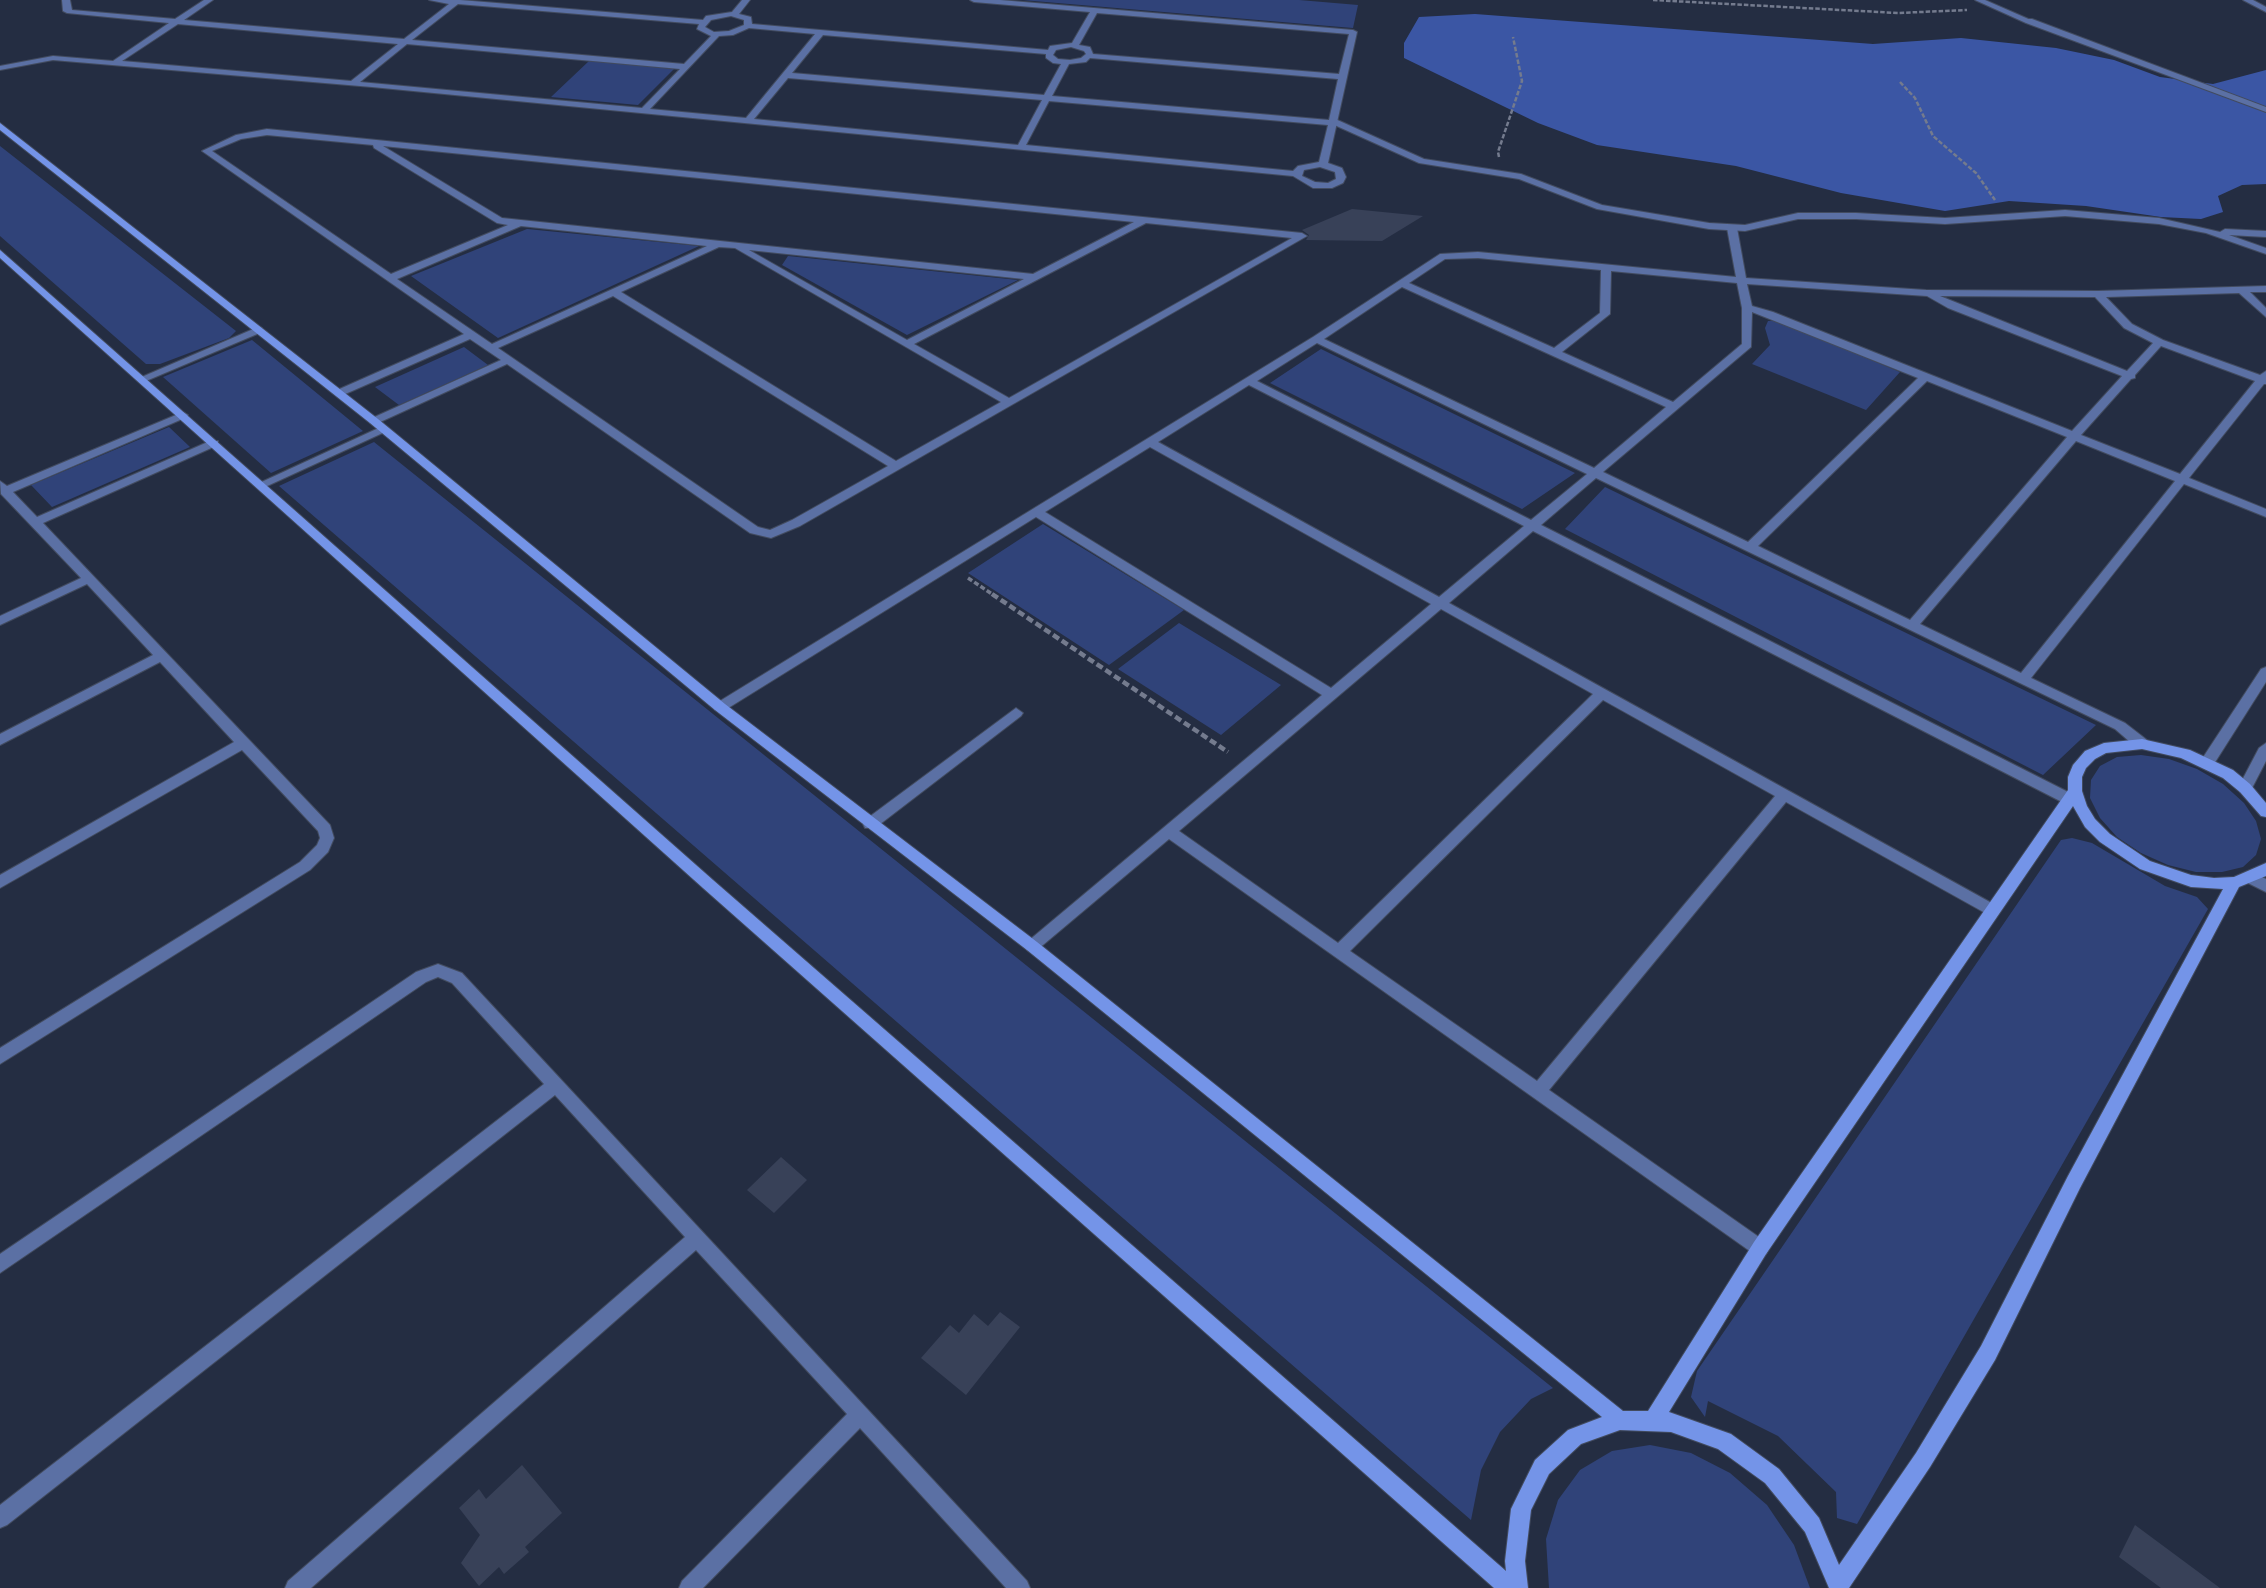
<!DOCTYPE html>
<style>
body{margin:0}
canvas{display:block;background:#242d42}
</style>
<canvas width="2266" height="1588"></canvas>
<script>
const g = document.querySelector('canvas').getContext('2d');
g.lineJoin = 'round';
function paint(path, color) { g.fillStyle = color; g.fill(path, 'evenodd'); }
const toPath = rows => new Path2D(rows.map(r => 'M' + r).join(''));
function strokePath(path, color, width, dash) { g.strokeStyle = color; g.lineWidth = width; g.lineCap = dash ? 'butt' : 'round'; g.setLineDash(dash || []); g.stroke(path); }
const green = toPath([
 [1022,0,1299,0,1358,5,1353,28],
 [589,61,674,69,638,105,551,97],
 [0,146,236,331,229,338,160,364,146,364,0,236],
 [527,229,699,246,498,338,411,276],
 [788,256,1018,280,907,335,782,265],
 [1768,321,1778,321,1900,372,1866,410,1752,364,1770,345,1765,328],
 [252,340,363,431,271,473,163,377],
 [464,347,488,365,399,405,375,387],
 [1321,349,1575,473,1522,509,1270,383],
 [169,427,190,447,52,507,31,485],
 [374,442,1553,1388,1531,1399,1500,1432,1481,1470,1471,1520,279,486],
 [1605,487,2096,725,2043,775,1565,529],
 [1043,524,1184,610,1109,665,968,573],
 [1179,623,1281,685,1221,735,1118,669],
 [2141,755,2169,759,2197,769,2223,784,2244,803,2256,821,2261,839,2256,855,2243,867,2222,872,2196,872,2168,865,2141,853,2117,837,2100,818,2090,798,2091,780,2100,766,2117,757],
 [2072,838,2092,843,2165,886,2197,897,2208,909,1857,1524,1837,1518,1836,1492,1778,1436,1708,1401,1705,1417,1691,1397,1697,1371,2061,840],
 [1650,1445,1691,1453,1730,1473,1767,1505,1794,1545,1810,1588,1549,1588,1546,1539,1558,1500,1580,1470,1612,1451]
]);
const forest = toPath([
 [1475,14,1873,44,1961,38,2056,48,2114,60,2160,77,2213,84,2266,70,2266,184,2242,185,2218,196,2223,212,2201,219,2161,217,2086,206,2009,201,1945,211,1841,193,1736,166,1597,145,1538,123,1404,58,1404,43,1419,17]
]);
const building = toPath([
 [1352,209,1423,216,1382,241,1306,240,1309,235,1302,230],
 [781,1157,807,1180,774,1213,747,1190],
 [1000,1312,1020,1327,966,1395,921,1358,950,1325,959,1333,974,1314,988,1326],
 [522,1465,562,1513,525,1547,529,1552,504,1574,499,1567,479,1586,461,1563,480,1535,459,1508,479,1489,486,1499],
 [2135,1525,2220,1588,2161,1588,2119,1557]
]);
const pathFar2 = toPath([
 [1653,0,1898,13,1967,10],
 [1900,82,1915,98,1933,136,1976,173,1995,200],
 [1499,157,1498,152,1522,81,1513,37]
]);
const pathFar1 = toPath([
 [968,578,995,596]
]);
const path = toPath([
 [992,594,1228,752]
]);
const lane = toPath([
 [2026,19,2032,19,2266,107,2266,112,2026,23,2026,19],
 [1333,118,1424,159,1521,174,1602,205,1709,223,1745,225,1798,213,1856,213,1945,218,2065,210,2159,218,2220,232,2225,229,2266,231,2266,237,2229,235,2266,248,2266,254,2206,233,2159,224,2065,216,1945,224,1856,219,1798,219,1745,231,1709,229,1597,209,1519,179,1419,163,1330,123,1329,121,1333,118]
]);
const street = toPath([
 [62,0,70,0,72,10,175,19,204,0,213,0,184,20,404,39,449,4,429,0,460,0,703,20,706,16,732,12,742,0,750,0,739,14,751,17,752,24,1048,50,1050,46,1072,43,1090,12,974,2,970,0,1000,0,1353,30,1357,32,1328,163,1342,168,1346,177,1343,183,1332,188,1313,188,1293,176,372,87,53,60,0,70,0,66,53,56,113,61,169,23,67,13,63,11,62,0],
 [458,4,699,24,697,29,711,36,684,64,412,40,458,4],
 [1097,13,1349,34,1339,74,1093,54,1090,47,1079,45,1097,13],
 [731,16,744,20,744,25,729,31,714,32,705,27,711,20,731,16],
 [178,24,398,44,351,81,122,61,178,24],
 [749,28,815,34,746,118,650,109,719,36,733,35,749,28],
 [823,35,1046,54,1046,58,1053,63,1061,64,1044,95,792,73,823,35],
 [407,44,680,69,642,108,360,82,407,44],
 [1071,47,1084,51,1086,54,1081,58,1070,60,1058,59,1053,55,1056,50,1071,47],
 [1090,58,1338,79,1329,120,1052,96,1069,64,1086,62,1090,58],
 [788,78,1042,100,1018,145,754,119,788,78],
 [1049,101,1328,125,1319,162,1298,166,1293,171,1026,145,1049,101],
 [1320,167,1335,172,1336,179,1328,183,1315,182,1302,176,1304,170,1320,167],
 [1975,0,1985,0,2033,21,2026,23,1975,0],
 [2243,0,2253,0,2266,7,2266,12,2243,0],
 [267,129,1302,233,1307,236,800,526,771,538,750,533,507,364,378,423,370,423,370,419,501,360,470,339,343,395,335,395,335,391,464,334,202,151,236,135,267,129],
 [267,135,373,145,374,148,497,223,508,225,391,274,212,151,241,139,267,135],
 [383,146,1134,222,1033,274,502,218,383,146],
 [1146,223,1292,238,1009,398,914,344,1146,223],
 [521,226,707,246,492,344,397,279,521,226],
 [719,247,735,248,1001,402,896,461,621,292,719,247],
 [749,250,1024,279,907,340,749,250],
 [613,296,888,466,792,520,770,530,758,527,498,348,613,296],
 [1732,225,1737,228,1746,278,1926,290,2098,291,2266,286,2266,292,2250,292,2266,308,2266,317,2239,293,2106,297,2132,324,2163,340,2260,375,2266,371,2266,384,2264,384,2189,478,2266,509,2266,517,2184,484,2031,678,2125,723,2147,740,2149,744,2147,748,2137,748,2115,729,1596,478,1541,525,2074,795,2076,799,2074,803,2064,803,1533,531,1449,603,1997,906,1999,910,1997,914,1992,916,1987,914,1786,802,1549,1090,1766,1242,1769,1248,1766,1254,1760,1257,1754,1254,1169,839,1037,950,1032,952,1027,950,1024,946,1027,942,1322,695,1036,517,725,710,715,710,713,707,715,704,1313,337,1440,254,1478,252,1736,277,1727,228,1732,225],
 [1478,258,1601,270,1600,313,1554,348,1409,283,1445,259,1478,258],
 [1611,271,1737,283,1742,308,1742,344,1673,402,1562,352,1610,314,1611,271],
 [1747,284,1927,296,1948,308,2122,376,2072,431,1773,312,1752,306,1747,284],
 [1402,287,1551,355,1666,407,1594,468,1324,339,1402,287],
 [1940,296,2095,297,2124,328,2153,343,2127,371,1940,296],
 [1752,312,1918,378,1748,542,1603,472,1751,347,1752,312],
 [1317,343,1587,474,1531,520,1257,381,1317,343],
 [2161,346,2255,381,2180,474,2081,435,2131,379,2135,378,2135,375,2161,346],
 [1927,381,2067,437,1910,620,1758,546,1927,381],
 [1249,385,1524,526,1439,597,1158,442,1249,385],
 [2076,441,2175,481,2021,673,1920,624,2076,441],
 [1150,447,1431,604,1331,688,1045,512,1150,447],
 [1441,609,1593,694,1338,943,1179,831,1441,609],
 [1603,700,1775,796,1537,1081,1350,951,1603,700],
 [258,327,262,328,262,332,146,381,138,381,137,379,258,327],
 [183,412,188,415,187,417,13,492,37,517,210,441,218,441,218,445,43,523,330,825,334,838,328,852,310,870,0,1064,0,1048,300,862,317,845,320,838,318,831,242,750,0,888,0,875,234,742,160,662,0,745,0,734,153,655,87,584,0,625,0,616,81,578,1,494,0,481,7,486,183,412],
 [383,426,388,429,387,431,265,487,261,489,255,485,383,426],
 [2266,667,2266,682,2212,767,2202,767,2200,763,2202,759,2261,669,2266,667],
 [1016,708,1023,713,1021,716,875,828,865,828,863,824,865,820,1016,708],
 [2266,743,2266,761,2252,788,2245,793,2240,792,2238,788,2259,748,2266,743],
 [2251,872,2266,879,2266,892,2246,882,2244,878,2246,874,2251,872],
 [438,964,462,973,1027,1581,1030,1588,1006,1588,860,1428,703,1588,679,1588,682,1581,847,1414,696,1250,311,1588,285,1588,288,1581,685,1237,555,1095,7,1525,0,1528,0,1505,544,1084,452,983,438,977,426,982,0,1273,0,1254,416,972,438,964]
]);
const secondary = toPath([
 [0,123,378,419,725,704,1037,942,1623,1411,1648,1411,1754,1242,2068,790,2068,777,2073,765,2085,751,2104,743,2142,739,2190,750,2233,770,2250,784,2266,803,2266,817,2261,816,2240,792,2223,778,2181,758,2142,749,2106,753,2095,759,2086,768,2082,777,2082,791,2087,806,2095,819,2110,834,2150,861,2191,875,2214,878,2234,877,2266,863,2266,876,2239,887,2080,1188,1995,1360,1930,1467,1849,1588,1829,1588,1805,1532,1765,1483,1718,1449,1671,1432,1620,1430,1581,1444,1549,1474,1531,1510,1525,1561,1528,1588,1494,1588,703,888,0,258,0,250,713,880,1506,1571,1505,1561,1511,1509,1535,1460,1568,1430,1602,1417,1027,950,715,710,370,423,0,130,0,123],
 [2073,806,2085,827,2100,842,2140,869,2191,887,2223,889,2068,1176,1981,1346,1916,1453,1839,1565,1819,1518,1779,1469,1731,1434,1669,1412,1766,1254,2073,806]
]);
paint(green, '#304379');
paint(forest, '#3b56a4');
paint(building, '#384158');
strokePath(lane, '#424b5f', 2);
strokePath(street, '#424b5f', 2);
strokePath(secondary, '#424b5f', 2);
strokePath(pathFar2, '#747b8e', 2.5, [4.5, 2]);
strokePath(pathFar1, '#747b8e', 3.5, [5, 2.5]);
strokePath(path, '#747b8e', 4.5, [7, 3.5]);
paint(lane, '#5b70a4');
paint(street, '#5b70a4');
paint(secondary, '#7494e8');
</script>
